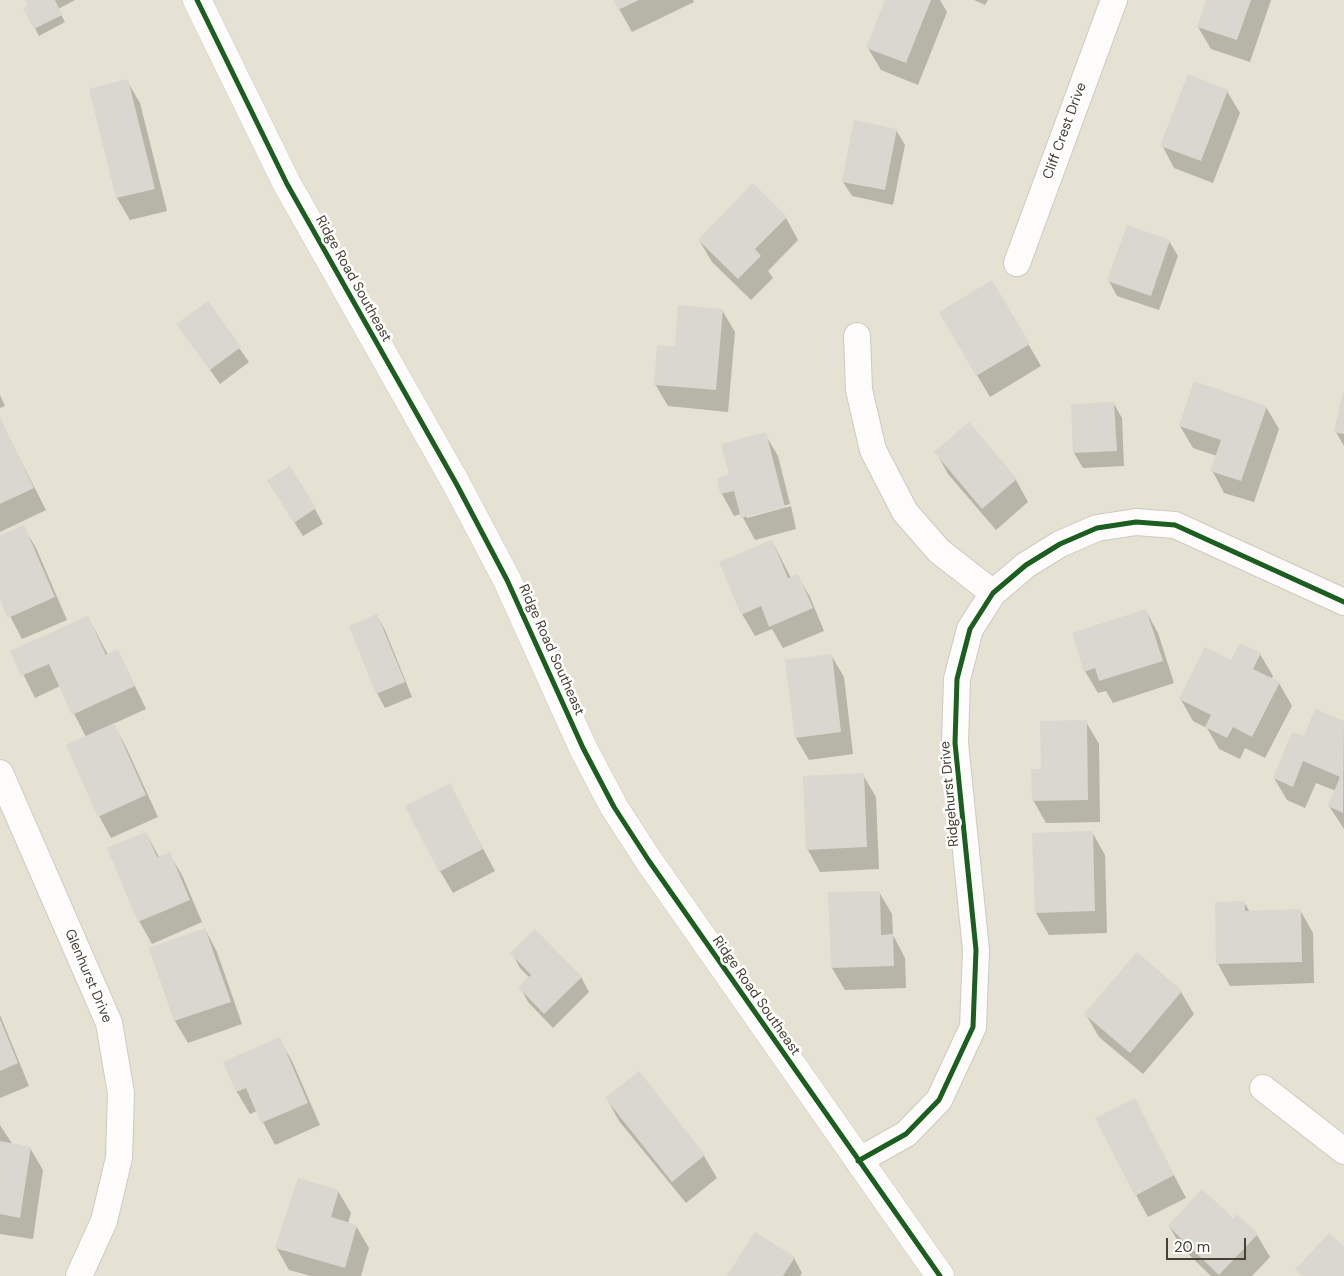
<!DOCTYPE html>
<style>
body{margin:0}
#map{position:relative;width:1344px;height:1276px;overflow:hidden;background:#f0eee6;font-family:"DM Sans",sans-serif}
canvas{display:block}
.scale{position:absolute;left:1166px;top:1238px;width:80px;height:22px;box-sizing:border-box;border:2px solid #454133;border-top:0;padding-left:6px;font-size:15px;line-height:18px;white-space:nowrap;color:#454133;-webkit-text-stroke:4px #fff;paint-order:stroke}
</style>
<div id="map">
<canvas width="1344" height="1276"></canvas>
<div class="scale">20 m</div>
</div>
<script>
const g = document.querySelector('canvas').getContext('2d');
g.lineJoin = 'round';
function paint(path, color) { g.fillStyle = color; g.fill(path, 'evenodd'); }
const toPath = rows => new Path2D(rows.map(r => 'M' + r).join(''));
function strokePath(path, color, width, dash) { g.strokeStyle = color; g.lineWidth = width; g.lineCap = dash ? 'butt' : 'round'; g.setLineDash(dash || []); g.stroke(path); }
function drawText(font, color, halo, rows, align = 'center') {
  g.font = font + ' "DM Sans",sans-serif'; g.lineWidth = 5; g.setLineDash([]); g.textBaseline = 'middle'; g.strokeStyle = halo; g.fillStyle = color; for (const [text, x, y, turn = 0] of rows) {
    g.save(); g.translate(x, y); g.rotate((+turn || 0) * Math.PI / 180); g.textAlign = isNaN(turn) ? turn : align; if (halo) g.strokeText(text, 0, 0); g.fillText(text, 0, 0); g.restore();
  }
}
const residential = toPath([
 [0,0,1344,0,1344,1276,0,1276]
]);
const shadow = toPath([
 [26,0,75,0,58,9,65,22,39,36,25,9,29,6],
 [614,0,693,0,694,2,632,32],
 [887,0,940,0,947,12,918,85,881,70,868,48],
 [974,0,988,0,985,5],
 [1207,0,1271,0,1250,62,1211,49,1198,27],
 [127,81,140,103,167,211,130,220,117,198,90,90],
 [1227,91,1240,113,1213,183,1174,168,1162,145],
 [896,130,905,145,893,205,852,196,843,182],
 [786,218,798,240,768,271,773,278,751,300,712,262,699,240],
 [1169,241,1178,256,1159,310,1117,296,1109,281],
 [992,282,1041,366,990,397,940,313],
 [207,303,249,362,220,384,178,324],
 [722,310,735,332,728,412,668,406,655,384,676,348],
 [1344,394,1344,446,1336,432],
 [0,395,5,406,0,408],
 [1114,404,1122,418,1124,466,1083,468,1074,453],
 [1266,407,1279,429,1254,502,1224,493,1212,470,1217,456,1193,448,1180,426],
 [0,420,46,510,0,532],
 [765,434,778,456,790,504,747,516,747,518,791,506,796,529,755,540,741,514,734,516,722,494,718,479,731,476],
 [936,452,1016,480,1028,502,996,530,948,474],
 [277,495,315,509,323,524,303,536],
 [23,526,36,548,67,620,22,639,0,597,0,536],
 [772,541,791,578,797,575,810,597,824,631,783,648,772,629,755,636,742,614],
 [1146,611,1158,633,1174,683,1113,703,1106,691,1098,693,1085,671],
 [377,616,385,630,412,697,385,708,377,693],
 [88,617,108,655,118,651,146,709,113,724,126,747,158,817,111,838,99,816,86,737,60,686,35,698,12,652],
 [1260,654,1273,676,1271,679,1279,683,1292,706,1265,758,1245,748,1240,759,1219,749,1207,728,1193,721,1180,698,1232,662],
 [831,655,844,677,853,754,809,760,796,738],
 [1316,711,1344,722,1344,829,1329,806,1336,791,1316,783,1305,808,1287,800,1274,778,1304,738],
 [1086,722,1099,744,1100,822,1046,823,1033,800,1042,770],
 [863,775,876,797,879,869,820,872,808,850],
 [449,785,495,871,453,893,440,871],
 [1092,832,1105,855,1107,933,1049,935,1036,913,1034,834],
 [146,833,159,857,169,853,182,875,202,922,152,944,139,921,109,849],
 [879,892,892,914,893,935,905,958,906,988,845,990,832,968,829,894],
 [1244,902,1250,912,1300,910,1313,933,1314,983,1230,986,1218,964,1216,903],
 [205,929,217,952,242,1024,188,1043,175,1021,150,949],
 [512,953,581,977,589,992,553,1028,528,1002,520,987,530,978,520,968],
 [1181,992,1194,1014,1143,1074,1099,1037,1086,1015],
 [0,1015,29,1086,0,1098],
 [279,1039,292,1061,320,1125,275,1145,257,1111,250,1114,237,1092,224,1063],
 [639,1073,704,1156,717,1178,686,1203,619,1121,607,1099],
 [1134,1100,1186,1198,1148,1217,1136,1195],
 [0,1125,13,1145,30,1148,43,1170,33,1239,0,1234],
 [338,1191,351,1213,348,1223,356,1226,369,1248,361,1276,311,1276,289,1270,276,1247],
 [1233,1220,1257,1235,1270,1257,1252,1276,1211,1276,1182,1248,1169,1226],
 [794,1258,802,1273,800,1276,728,1276]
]);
const building = toPath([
 [25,0,55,0,62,15,34,29,23,8,28,6],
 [613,0,639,0,618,10],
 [885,0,931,0,906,63,866,48],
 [1206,0,1251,0,1237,40,1197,27],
 [1188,74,1228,90,1201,161,1160,146],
 [128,79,155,189,116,198,89,89],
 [854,120,897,129,885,190,842,182],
 [753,183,787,217,755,249,761,256,738,279,698,240],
 [1127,225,1170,240,1151,296,1107,281],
 [992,280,1030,344,976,376,939,312],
 [208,301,241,347,210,370,176,324],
 [678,305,723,309,716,390,654,385,657,345,675,347],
 [1194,381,1267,406,1241,481,1210,471,1221,440,1179,426],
 [1343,392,1344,392,1344,434,1334,432],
 [1114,402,1117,451,1073,453,1071,404],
 [0,417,34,488,0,504],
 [969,422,1017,479,982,509,934,452],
 [766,432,785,507,741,518,734,491,720,494,717,478,729,475,721,444],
 [290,466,316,508,294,523,267,480],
 [24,525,55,597,8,618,0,600,0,535],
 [772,540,788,578,798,574,813,608,769,627,761,606,741,615,719,562],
 [1146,609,1163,661,1099,681,1095,668,1084,672,1072,633],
 [377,614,405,682,376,694,349,626],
 [88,616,106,655,118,649,135,686,72,715,49,664,21,676,10,651],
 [1240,643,1261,653,1253,669,1280,682,1252,737,1233,727,1227,738,1205,727,1211,715,1179,699,1205,647,1231,660],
 [832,654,841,732,795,738,785,660],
 [1315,709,1344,721,1343,813,1328,806,1340,777,1303,761,1293,787,1273,778,1292,732,1304,736],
 [1087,720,1088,800,1032,801,1031,769,1041,769,1040,721],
 [114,723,146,795,98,817,66,745],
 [864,773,867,847,806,850,803,776],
 [450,783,483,849,439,872,405,806],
 [1093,831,1095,911,1035,913,1032,833],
 [146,832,157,857,170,852,190,900,138,922,107,848],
 [880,891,881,935,893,934,894,966,831,968,828,892],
 [1245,901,1245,911,1301,909,1302,962,1216,964,1215,902],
 [205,928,231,1002,174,1021,149,948],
 [535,929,582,977,544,1014,518,987,531,975,510,953],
 [1137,952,1182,991,1130,1053,1084,1014],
 [0,1019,18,1063,0,1071],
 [280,1037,308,1103,261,1123,246,1088,236,1092,223,1062],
 [639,1071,705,1155,672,1182,605,1098],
 [1135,1098,1174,1175,1135,1196,1095,1118],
 [0,1141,31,1147,20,1218,0,1214],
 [298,1178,339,1190,331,1217,357,1225,345,1268,275,1248],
 [1202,1189,1233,1218,1237,1214,1258,1234,1219,1275,1168,1226],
 [755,1232,795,1257,783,1276,727,1276],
 [1329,1233,1344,1246,1344,1276,1302,1276,1295,1270]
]);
const minor = toPath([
 [1017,263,1114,0],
 [857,336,859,390,873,450,905,512,939,551,993,593],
 [0,773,109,1023,121,1093,119,1158,104,1221,79,1276],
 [1263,1088,1344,1151],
 [858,1161,906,1134,939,1100,973,1027,976,950,955,743,957,679,970,629,993,593,1026,565,1060,544,1097,528,1136,522,1175,525,1344,602]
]);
const tertiary = toPath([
 [197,0,287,184,457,485,507,580,583,748,614,807,649,861,940,1276]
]);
const cycleway = toPath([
 [197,0,287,184,457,485,507,580,583,748,614,807,649,861,940,1276],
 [858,1161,906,1134,939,1100,973,1027,976,950,955,743,957,679,970,629,993,593,1026,565,1060,544,1097,528,1136,522,1175,525,1344,602]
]);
const streetNames = [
 ["Cliff Crest Drive",1065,131,-70],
 ["Ridge Road Southeast",353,279,61],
 ["Ridge Road Southeast",551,650,66],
 ["Ridgehurst Drive",950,794,-95],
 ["Glenhurst Drive",88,976,67],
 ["Ridge Road Southeast",756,996,55]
];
paint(residential, '#e5e1d3');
paint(shadow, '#0003');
paint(building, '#d9d7cf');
strokePath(minor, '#cccac2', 28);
strokePath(tertiary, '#cccac2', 29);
strokePath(minor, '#fdfcfb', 26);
strokePath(tertiary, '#fdfcfb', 28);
strokePath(cycleway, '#1b5e20', 5);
drawText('14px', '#454133', '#fff', streetNames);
</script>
